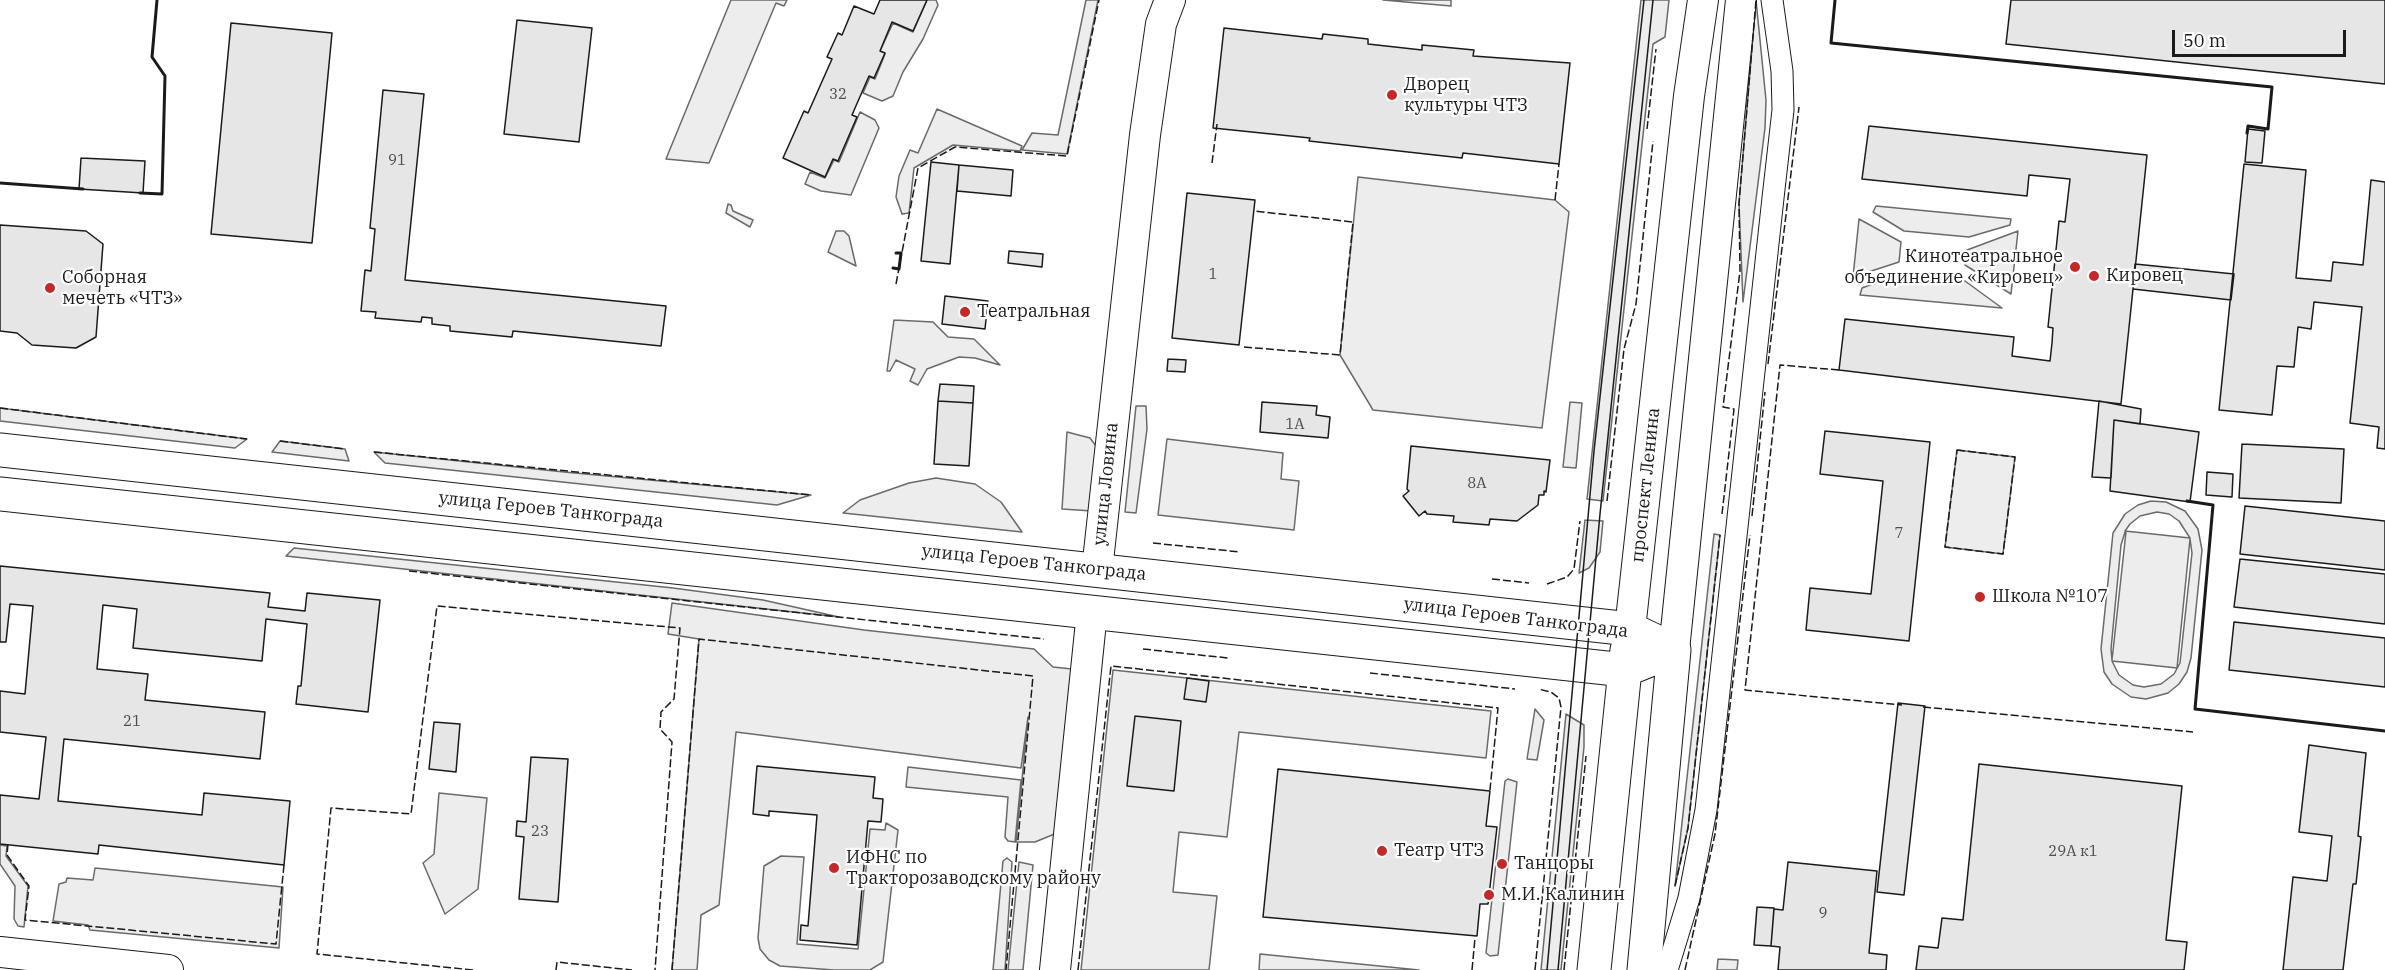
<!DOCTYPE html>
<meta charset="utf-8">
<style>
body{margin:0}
#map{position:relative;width:2385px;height:970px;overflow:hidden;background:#fff;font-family:"IBM Plex Serif",serif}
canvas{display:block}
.scale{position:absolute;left:2172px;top:30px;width:174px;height:27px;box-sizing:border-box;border:3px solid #1a1a1a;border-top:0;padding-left:8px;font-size:18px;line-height:21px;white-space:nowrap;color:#1a1a1a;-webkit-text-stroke:4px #fff;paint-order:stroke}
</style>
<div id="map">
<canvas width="2385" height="970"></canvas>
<div class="scale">50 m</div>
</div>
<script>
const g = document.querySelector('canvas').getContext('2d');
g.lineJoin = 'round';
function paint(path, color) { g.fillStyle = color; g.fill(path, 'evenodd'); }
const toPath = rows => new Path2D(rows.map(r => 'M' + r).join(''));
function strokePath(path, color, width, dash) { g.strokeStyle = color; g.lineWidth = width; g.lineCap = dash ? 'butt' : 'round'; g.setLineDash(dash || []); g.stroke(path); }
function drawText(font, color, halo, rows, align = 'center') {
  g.font = font + ' "IBM Plex Serif",serif'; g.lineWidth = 4.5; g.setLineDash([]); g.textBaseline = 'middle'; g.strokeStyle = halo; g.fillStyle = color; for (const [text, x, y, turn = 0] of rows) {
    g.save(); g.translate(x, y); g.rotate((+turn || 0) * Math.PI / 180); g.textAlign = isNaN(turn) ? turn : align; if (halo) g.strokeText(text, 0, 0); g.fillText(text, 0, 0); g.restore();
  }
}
const green = toPath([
 [731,0,787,0,784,6,776,3,709,163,666,159,731,0],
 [927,0,936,0,938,5,923,39,903,72,893,96,882,101,863,93,870,77,875,79,885,54,880,51,893,23,913,32,927,0],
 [1086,0,1098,0,1067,154,1022,150,1032,133,1058,135,1086,0],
 [1383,0,1451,0,1451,6,1383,0],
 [1641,0,1669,0,1665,37,1653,44,1603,501,1587,499,1641,0],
 [1756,0,1766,100,1765,128,1743,302,1739,203,1756,0],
 [937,109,1022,146,1020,151,953,145,914,168,909,213,902,214,896,197,899,176,910,150,918,153,937,109],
 [860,112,875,120,879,128,851,195,821,191,805,184,810,172,825,178,834,160,839,162,860,112],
 [1358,177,1555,200,1569,212,1542,428,1373,410,1340,355,1358,177],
 [728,204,731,205,733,211,753,220,750,227,726,213,728,204],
 [1876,206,2011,219,2010,225,1969,237,1904,231,1873,212,1876,206],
 [1859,219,1901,242,1899,262,1853,277,1859,219],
 [836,231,844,231,849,236,856,266,828,252,836,231],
 [2018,231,2011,294,1965,265,1967,250,2018,231],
 [1897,275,1965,281,2002,308,1860,295,1862,288,1897,275],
 [894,320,933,322,948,337,974,339,1000,365,975,358,959,357,927,369,918,385,910,381,915,369,896,360,890,371,887,371,894,320],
 [1570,402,1582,403,1576,468,1563,467,1570,402],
 [1136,406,1146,406,1147,429,1136,513,1125,512,1136,406],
 [0,408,247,439,235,448,0,421,0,408],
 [1067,432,1090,438,1096,446,1092,511,1062,509,1067,432],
 [1167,439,1283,453,1281,479,1299,481,1294,530,1158,515,1167,439],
 [280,441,345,449,349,461,272,452,280,441],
 [1957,450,2015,457,2003,554,1945,547,1957,450],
 [374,452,564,472,811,495,777,505,385,463,374,452],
 [936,478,975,484,1001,502,1022,532,843,513,860,500,909,483,936,478],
 [2151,501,2166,502,2185,511,2198,529,2202,550,2191,658,2187,672,2179,684,2168,693,2146,699,2131,697,2112,684,2104,672,2101,649,2113,533,2125,514,2138,505,2151,501],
 [2157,512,2169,514,2179,521,2190,538,2125,531,2130,524,2140,516,2157,512],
 [2125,532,2126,532,2112,660,2111,649,2121,545,2125,532],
 [2190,539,2192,553,2180,663,2174,674,2161,684,2144,687,2133,685,2119,675,2112,661,2177,668,2190,539],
 [1585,520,1603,521,1600,552,1589,568,1579,573,1585,520],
 [1714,534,1720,535,1688,828,1675,886,1714,534],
 [294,548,673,588,763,600,839,617,286,556,294,548],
 [672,603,864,630,1034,649,1053,667,1072,669,1057,833,1035,842,1016,842,1028,717,1021,768,736,732,719,905,701,915,697,970,672,970,699,639,668,634,672,603],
 [1113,670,1491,711,1486,758,1239,732,1227,837,1179,832,1173,892,1217,896,1209,970,1081,970,1113,670],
 [1535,709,1544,720,1537,760,1527,759,1535,709],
 [1566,714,1584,725,1584,747,1561,970,1541,970,1566,714],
 [908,767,1021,780,1015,842,1008,841,1005,837,1008,797,906,787,908,767],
 [1508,779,1517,782,1498,955,1490,956,1486,953,1505,781,1508,779],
 [439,793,487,798,478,889,445,914,423,863,434,854,439,793],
 [886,823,898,830,883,962,870,970,834,970,780,966,769,960,760,949,758,938,764,866,781,856,804,857,797,944,858,949,870,829,885,830,886,823],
 [0,845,7,846,6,856,28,886,24,927,18,926,14,919,15,886,0,864,0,845],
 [1007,858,1012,862,1005,970,993,970,1003,861,1007,858],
 [1019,862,1033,865,1023,970,1008,970,1019,862],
 [95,868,283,887,279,948,90,930,88,925,53,921,59,884,66,882,67,878,93,880,95,868],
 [1260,954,1419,970,1259,970,1260,954],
 [1718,959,1738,960,1737,970,1717,970,1718,959]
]);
const building = toPath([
 [880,0,927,0,913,31,892,22,880,51,885,53,874,78,869,76,852,115,857,117,838,161,833,159,825,177,783,158,804,111,808,113,832,59,827,57,838,33,842,35,854,6,874,14,880,0],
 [2011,0,2385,0,2385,84,2006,44,2011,0],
 [517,20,592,28,579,142,504,134,517,20],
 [231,23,332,33,312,243,211,234,231,23],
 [1224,28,1322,39,1323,34,1368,39,1368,44,1422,50,1422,45,1474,50,1473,56,1570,63,1559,164,1463,153,1462,158,1309,141,1310,138,1213,128,1224,28],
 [383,90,424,94,405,280,666,306,661,346,513,331,512,337,450,331,450,326,432,324,432,318,422,317,421,322,375,318,376,312,361,311,365,270,371,271,375,229,370,228,383,90],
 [1869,126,2147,155,2121,404,1839,370,1845,319,2014,337,2012,356,2050,361,2052,343,2053,328,2048,327,2059,221,2065,222,2070,179,2029,175,2027,196,1862,179,1869,126],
 [2248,129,2265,131,2262,163,2245,162,2248,129],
 [81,158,145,161,143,193,79,189,81,158],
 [931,162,959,165,950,264,921,261,931,162],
 [2244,164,2306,170,2296,278,2331,281,2333,262,2363,265,2371,180,2385,182,2385,449,2377,448,2379,427,2350,423,2362,307,2314,302,2311,329,2298,327,2294,367,2277,366,2272,415,2219,410,2244,164],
 [959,165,1013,170,1011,196,957,191,959,165],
 [1187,193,1255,200,1239,345,1172,338,1187,193],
 [0,225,86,231,103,244,96,337,76,348,32,345,17,333,0,331,0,225],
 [1009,251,1043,254,1042,267,1008,263,1009,251],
 [2135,264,2234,274,2231,300,2133,289,2135,264],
 [945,296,988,301,985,329,942,324,945,296],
 [1168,359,1186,360,1185,372,1167,371,1168,359],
 [940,384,974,386,973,403,938,401,940,384],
 [938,401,973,403,969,466,934,464,938,401],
 [2099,401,2141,409,2140,424,2114,420,2111,478,2092,477,2099,401],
 [1262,402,1317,406,1316,415,1330,417,1328,438,1260,432,1262,402],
 [2114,420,2199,432,2190,502,2110,491,2114,420],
 [1825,431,1930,442,1909,641,1806,630,1810,588,1871,594,1883,481,1820,474,1825,431],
 [2242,444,2344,449,2341,503,2239,498,2242,444],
 [1411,446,1550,460,1546,492,1544,491,1544,495,1539,495,1538,505,1517,521,1490,519,1489,525,1453,522,1454,516,1427,514,1425,511,1419,516,1403,496,1409,491,1407,489,1411,446],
 [2207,472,2233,474,2232,497,2206,495,2207,472],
 [2245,506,2385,521,2385,570,2240,554,2245,506],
 [2240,559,2385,574,2385,624,2234,607,2240,559],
 [0,566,270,593,268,607,305,611,307,593,380,600,368,712,296,704,298,686,301,686,307,624,266,619,262,661,133,648,137,609,103,605,97,669,148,674,145,700,265,712,260,759,64,739,58,801,202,815,204,793,290,801,284,865,99,845,98,854,0,844,0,795,39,799,46,737,0,732,0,691,25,694,33,606,10,604,6,642,0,642,0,566],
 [2234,622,2385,638,2385,687,2229,670,2234,622],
 [1187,678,1209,681,1206,702,1184,699,1187,678],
 [1898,703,1925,706,1904,895,1877,892,1898,703],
 [1135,716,1181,721,1174,791,1127,786,1135,716],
 [434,722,460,724,456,772,429,769,434,722],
 [2309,745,2366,753,2358,836,2361,837,2356,884,2353,884,2343,970,2283,970,2293,877,2327,881,2332,836,2299,832,2309,745],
 [531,757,568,759,558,902,519,899,524,837,516,836,517,821,526,822,531,757],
 [1979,764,2182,786,2166,940,2187,942,2184,970,1916,970,1919,946,1938,948,1942,918,1963,920,1979,764],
 [757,766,875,777,873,798,883,799,881,822,868,821,857,945,800,940,801,925,808,926,817,815,769,811,769,816,753,814,757,766],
 [1278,769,1490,791,1486,826,1497,827,1488,904,1480,904,1477,936,1263,917,1278,769],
 [1788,862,1877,871,1869,953,1887,955,1886,970,1778,970,1780,947,1771,946,1774,909,1783,910,1788,862],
 [1757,907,1774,908,1771,946,1754,945,1757,907]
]);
const street = toPath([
 [1667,970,1689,898,1706,810,1773,198,1783,110,1782,71,1772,0]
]);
const secondary = toPath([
 [1097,570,1145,135,1161,24,1170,0],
 [1630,629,1689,96,1703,0],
 [1674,650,1741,0],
 [0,952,168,970],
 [1055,970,1092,612]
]);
const primary = toPath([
 [0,450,1630,629,1674,650],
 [0,494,1625,670,1674,650],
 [1594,970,1627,650],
 [1644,970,1674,650]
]);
const tram = toPath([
 [1547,970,1594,451,1644,0],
 [1558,970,1600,514,1653,0]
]);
const fence = toPath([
 [1647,129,1656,49],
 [1212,163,1217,124],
 [1555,200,1559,164],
 [896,284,918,168,955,147,1067,156,1099,0],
 [1244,347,1340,355,1353,222,1254,211],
 [1768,364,1799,107],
 [1839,370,1780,365,1745,690,1902,705],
 [0,408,247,439],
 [280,441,345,449],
 [1957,450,2015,457,2003,554,1945,547,1957,450],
 [374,452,811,495],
 [1607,501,1624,349,1636,304,1653,141],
 [1722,514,1734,409,1723,407,1740,271,1739,203,1756,0],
 [1752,516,1765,392],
 [1153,543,1240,552],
 [409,571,1044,639],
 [1492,579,1529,583],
 [1547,584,1567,577,1574,569,1580,521],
 [1143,649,1228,658],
 [1370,673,1515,689],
 [1923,707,2193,732],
 [8,844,7,855,29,886,25,920,276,944,284,865],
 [1675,886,1688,828,1720,535],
 [473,970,317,954,331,808,411,814,437,606,680,628,674,699,661,712,660,729,672,742,655,970],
 [556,970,557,962,632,970],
 [672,970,699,639,1033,676,1006,970],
 [1078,970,1111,666,1498,708,1490,790],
 [1472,970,1475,938],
 [1535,970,1561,707,1559,698,1551,692,1538,689],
 [1564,970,1586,756],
 [1685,970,1715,834,1750,535]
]);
const wall = toPath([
 [1835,0,1831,43,2272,87,2268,129,2248,126,2247,133],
 [0,183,83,189],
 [140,193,162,194,165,76,152,57,157,0],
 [893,268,899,269,901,253,896,253],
 [2187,501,2213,505,2195,709,2385,731]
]);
const markers = [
 [1392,95,6,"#c62828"],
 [2075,267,6,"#c62828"],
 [2094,276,6,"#c62828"],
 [50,288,6,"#c62828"],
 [965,312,6,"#c62828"],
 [1980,597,6,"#c62828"],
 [1382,851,6,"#c62828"],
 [1502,864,6,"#c62828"],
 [834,868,6,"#c62828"],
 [1489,895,6,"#c62828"]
];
const numberNames = [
 ["32",838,95],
 ["91",397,161],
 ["1",1213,275],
 ["1А",1295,425],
 ["8А",1477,484],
 ["7",1899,534],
 ["21",132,722],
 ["23",540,832],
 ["29А к1",2073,852],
 ["9",1823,914]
];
const poiNames = [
 ["Дворец",1404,85],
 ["культуры ЧТЗ",1404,106],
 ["Кинотеатральное",2063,257,"right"],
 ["объединение «Кировец»",2063,278,"right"],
 ["Кировец",2106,276],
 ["Соборная",62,278],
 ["мечеть «ЧТЗ»",62,299],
 ["Театральная",977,312],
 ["Школа №107",1992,597],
 ["Театр ЧТЗ",1394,851],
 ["ИФНС по",846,858],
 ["Тракторозаводскому району",846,879],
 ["Танцоры",1514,864],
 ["М.И. Калинин",1501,895]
];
const streetNames = [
 ["улица Ловина",1106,484,-84],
 ["проспект Ленина",1646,485,-84],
 ["улица Героев Танкограда",551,510,6],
 ["улица Героев Танкограда",1034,563,6],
 ["улица Героев Танкограда",1516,618,7]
];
paint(green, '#ededed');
strokePath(green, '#6a6a6a', 1.5);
paint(building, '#e6e6e6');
strokePath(building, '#1a1a1a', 1.5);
strokePath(street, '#1a1a1a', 23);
strokePath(secondary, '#1a1a1a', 32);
strokePath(primary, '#1a1a1a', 35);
strokePath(street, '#fff', 21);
strokePath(secondary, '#fff', 30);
strokePath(primary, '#fff', 33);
strokePath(tram, '#1a1a1a', 1.5);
strokePath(fence, '#1a1a1a', 1.5, [8, 3]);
strokePath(wall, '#1a1a1a', 3);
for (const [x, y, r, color] of markers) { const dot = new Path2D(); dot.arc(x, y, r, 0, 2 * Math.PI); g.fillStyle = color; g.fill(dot); strokePath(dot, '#fff', 2); }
drawText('15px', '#4d4d4d', null, numberNames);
drawText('18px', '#1a1a1a', '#fff', poiNames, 'left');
drawText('18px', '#1a1a1a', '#fff', streetNames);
</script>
